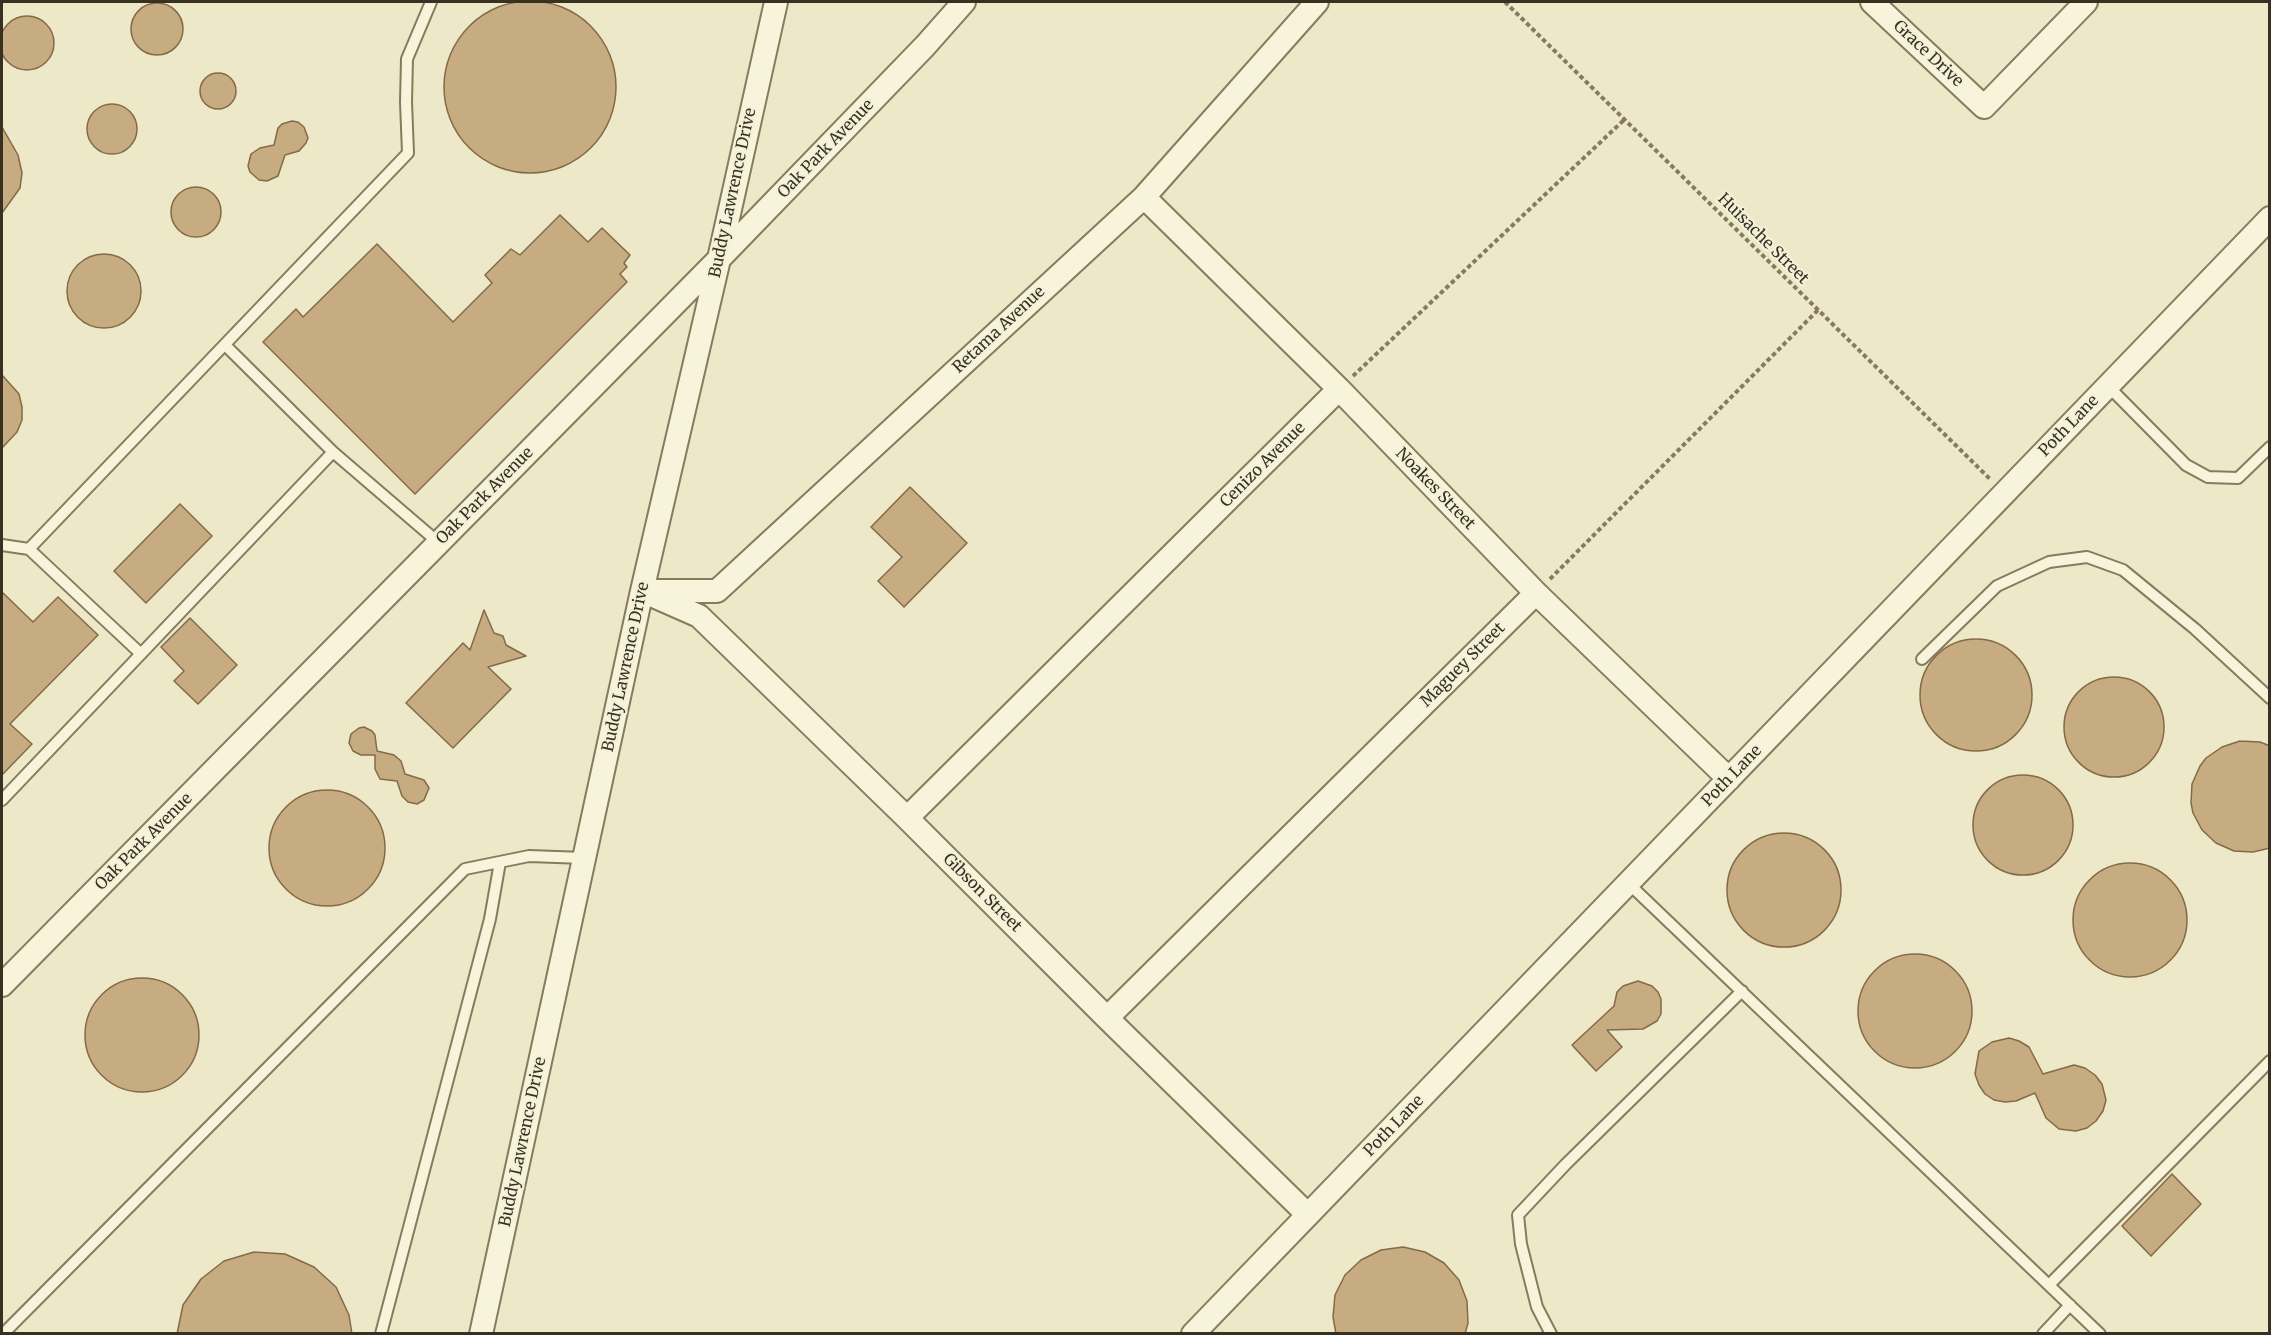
<!DOCTYPE html>
<style>
body{margin:0}
#map{position:relative;width:2271px;height:1335px;overflow:hidden;background:#ece8c8;font-family:Merriweather,serif}
canvas{display:block}
.frame{position:absolute;inset:0;border:3px solid #383021;pointer-events:none}
</style>
<div id="map">
<canvas width="2271" height="1335"></canvas>
<div class="frame"></div>
</div>
<script>
const g = document.querySelector('canvas').getContext('2d');
g.lineJoin = 'round';
function paint(path, color) { g.fillStyle = color; g.fill(path, 'evenodd'); }
const toPath = rows => new Path2D(rows.map(r => 'M' + r).join(''));
function strokePath(path, color, width, dash) { g.strokeStyle = color; g.lineWidth = width; g.lineCap = dash ? 'butt' : 'round'; g.setLineDash(dash || []); g.stroke(path); }
function drawText(font, color, halo, rows, align = 'center') {
  g.font = font + ' Merriweather,serif'; g.lineWidth = 4.5; g.setLineDash([]); g.textBaseline = 'middle'; g.strokeStyle = halo; g.fillStyle = color; for (const [text, x, y, turn = 0] of rows) {
    g.save(); g.translate(x, y); g.rotate((+turn || 0) * Math.PI / 180); g.textAlign = isNaN(turn) ? turn : align; if (halo) g.strokeText(text, 0, 0); g.fillText(text, 0, 0); g.restore();
  }
}
const building = toPath([
 '444 87a86 86 0 1 1 172 0a86 86 0 1 1-172 0Z',
 '131 29a26 26 0 1 1 52 0a26 26 0 1 1-52 0Z',
 '0 43a27 27 0 1 1 54 0a27 27 0 1 1-54 0Z',
 '200 91a18 18 0 1 1 36 0a18 18 0 1 1-36 0Z',
 '87 129a25 25 0 1 1 50 0a25 25 0 1 1-50 0Z',
 [292,121,298,122,304,127,308,138,306,143,299,151,285,155,278,176,267,181,259,180,250,172,248,166,251,154,260,148,274,145,278,128,282,124,292,121],
 [2,127,18,155,22,173,20,188,2,213,2,127],
 '171 212a25 25 0 1 1 50 0a25 25 0 1 1-50 0Z',
 [560,215,588,242,602,228,630,255,624,263,627,267,620,274,627,282,415,494,263,342,296,309,303,317,377,244,453,322,492,283,485,275,511,249,520,255,560,215],
 '67 291a37 37 0 1 1 74 0a37 37 0 1 1-74 0Z',
 [2,375,19,394,22,407,22,420,17,432,2,448,2,375],
 [910,487,967,543,904,607,878,581,902,557,871,527,910,487],
 [180,504,212,536,146,603,114,571,180,504],
 [2,592,33,622,58,597,98,635,10,724,32,744,2,775,2,592],
 [484,610,494,633,503,636,506,645,526,656,488,667,511,689,453,748,406,703,463,643,470,650,484,610],
 [190,618,237,665,198,704,174,681,184,671,161,647,190,618],
 '1920 695a56 56 0 1 1 112 0a56 56 0 1 1-112 0Z',
 '2064 727a50 50 0 1 1 100 0a50 50 0 1 1-100 0Z',
 [364,727,372,731,375,735,377,751,394,755,401,761,405,774,424,780,429,788,424,800,417,804,408,802,402,796,397,781,380,779,375,769,375,755,361,755,353,751,349,743,351,734,359,728,364,727],
 [2240,741,2260,742,2270,746,2270,848,2253,852,2234,851,2216,843,2202,830,2193,813,2191,803,2192,784,2200,766,2206,758,2222,747,2240,741],
 '1973 825a50 50 0 1 1 100 0a50 50 0 1 1-100 0Z',
 '269 848a58 58 0 1 1 116 0a58 58 0 1 1-116 0Z',
 '1727 890a57 57 0 1 1 114 0a57 57 0 1 1-114 0Z',
 '2073 920a57 57 0 1 1 114 0a57 57 0 1 1-114 0Z',
 '1858 1011a57 57 0 1 1 114 0a57 57 0 1 1-114 0Z',
 '85 1035a57 57 0 1 1 114 0a57 57 0 1 1-114 0Z',
 [1638,981,1652,986,1658,992,1661,999,1661,1014,1657,1021,1643,1029,1607,1030,1622,1047,1596,1071,1572,1045,1614,1006,1617,992,1623,986,1638,981],
 [2009,1038,2019,1041,2029,1047,2043,1074,2074,1065,2085,1068,2095,1075,2102,1084,2106,1100,2103,1111,2096,1121,2087,1128,2076,1131,2059,1129,2046,1118,2035,1093,2016,1101,2005,1102,1994,1100,1985,1094,1979,1085,1975,1074,1979,1051,1992,1042,2009,1038],
 [2172,1174,2201,1204,2151,1256,2122,1226,2172,1174],
 [1403,1247,1425,1252,1444,1263,1459,1280,1467,1301,1468,1323,1465,1334,1336,1334,1333,1317,1335,1295,1345,1275,1361,1260,1381,1250,1403,1247],
 [254,1252,285,1254,314,1267,336,1287,349,1315,352,1334,177,1334,183,1305,201,1279,224,1261,254,1252]
]);
const path = toPath([
 [1505,2,1990,479],
 [1353,376,1625,119],
 [1550,579,1818,310]
]);
const lane = toPath([
 [225,345,333,452,439,543],
 [2108,386,2186,465,2208,477,2238,478,2270,447],
 [2,545,29,549,408,153,406,102,407,59,431,2],
 [29,549,141,654],
 [1922,659,1997,586,2049,562,2087,557,2123,570,2195,629,2270,698],
 [2,800,333,452],
 [1628,883,2100,1334],
 [2049,1285,2270,1061],
 [3,1334,465,869,529,856,584,858],
 [381,1334,490,919,500,862],
 [1551,1334,1537,1307,1521,1244,1518,1215,1566,1164,1742,991],
 [2043,1334,2070,1305]
]);
const street = toPath([
 [1872,2,1984,107,2086,2],
 [1144,197,1339,389,1536,593,1729,779],
 [642,591,717,591,1144,197,1317,2],
 [649,594,699,616,907,818,1107,1018,1308,1215],
 [907,818,1339,389],
 [2,985,719,259,925,46,964,2],
 [1107,1018,1536,593],
 [481,1334,642,591,719,259,776,2],
 [1193,1334,2270,218]
]);
const streetNames = [
 ["Grace Drive",1928,54,43],
 ["Oak Park Avenue",826,149,-46],
 ["Buddy Lawrence Drive",733,193,-78],
 ["Huisache Street",1763,239,45],
 ["Retama Avenue",999,330,-43],
 ["Poth Lane",2069,426,-46],
 ["Cenizo Avenue",1263,465,-45],
 ["Noakes Street",1435,489,46],
 ["Oak Park Avenue",485,496,-45],
 ["Maguey Street",1463,665,-45],
 ["Buddy Lawrence Drive",626,667,-78],
 ["Poth Lane",1732,776,-46],
 ["Oak Park Avenue",144,842,-45],
 ["Gibson Street",982,893,45],
 ["Poth Lane",1394,1126,-46],
 ["Buddy Lawrence Drive",523,1142,-78]
];
paint(building, '#c7ab81');
strokePath(building, '#846a46', 1.5);
strokePath(lane, '#867b5e', 14);
strokePath(street, '#867b5e', 26);
strokePath(path, '#867b5e', 4, [4.5, 3]);
strokePath(lane, '#f7f4db', 10);
strokePath(street, '#f7f4db', 22);
drawText('16px', '#383021', '#f3f1d7', streetNames);
</script>
